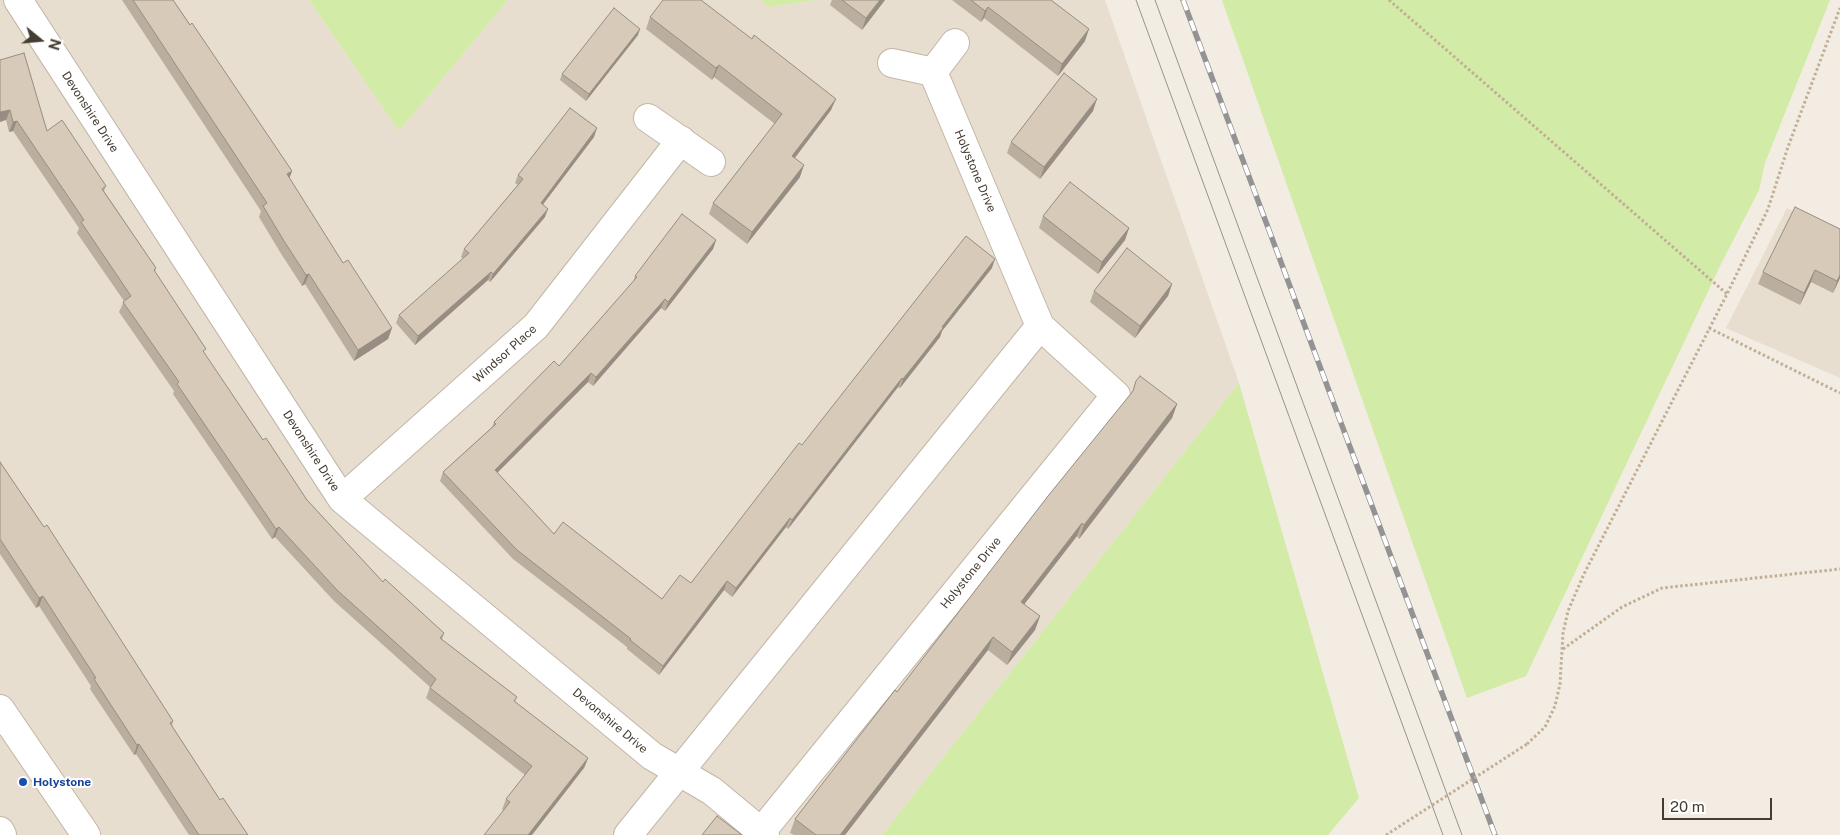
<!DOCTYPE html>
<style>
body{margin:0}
#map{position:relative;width:1840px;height:835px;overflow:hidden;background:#f3ece2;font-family:"Public Sans",sans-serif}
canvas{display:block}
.north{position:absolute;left:15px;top:15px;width:50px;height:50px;-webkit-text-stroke:4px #fff;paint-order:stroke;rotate:107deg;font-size:14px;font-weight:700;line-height:20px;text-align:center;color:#453c32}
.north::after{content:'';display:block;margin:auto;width:18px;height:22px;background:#453c32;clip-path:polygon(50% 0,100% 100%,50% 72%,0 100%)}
.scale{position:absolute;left:1662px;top:798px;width:110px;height:22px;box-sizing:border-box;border:2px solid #453c32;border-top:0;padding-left:6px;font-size:15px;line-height:18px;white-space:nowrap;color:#453c32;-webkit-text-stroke:4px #fff;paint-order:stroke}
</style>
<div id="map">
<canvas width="1840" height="835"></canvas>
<div class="north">N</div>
<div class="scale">20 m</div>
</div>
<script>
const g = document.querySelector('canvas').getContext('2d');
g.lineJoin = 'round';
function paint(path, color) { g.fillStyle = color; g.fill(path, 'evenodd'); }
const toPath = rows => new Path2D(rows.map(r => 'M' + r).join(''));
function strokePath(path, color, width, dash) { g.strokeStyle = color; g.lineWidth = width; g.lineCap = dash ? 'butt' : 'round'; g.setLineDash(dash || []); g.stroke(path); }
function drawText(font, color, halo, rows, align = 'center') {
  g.font = font + ' "Public Sans",sans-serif'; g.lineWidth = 4; g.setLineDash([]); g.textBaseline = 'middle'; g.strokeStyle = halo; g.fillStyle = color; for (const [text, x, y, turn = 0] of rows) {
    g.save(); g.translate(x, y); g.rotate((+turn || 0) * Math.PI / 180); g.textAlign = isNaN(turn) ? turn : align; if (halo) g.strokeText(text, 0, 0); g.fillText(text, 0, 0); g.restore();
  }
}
const residential = toPath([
 [0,0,309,0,399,131,508,0,760,0,768,7,816,0,1105,0,1239,383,882,835,0,835],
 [1787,208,1840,235,1840,378,1726,328]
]);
const green = toPath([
 [309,0,508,0,399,131],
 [760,0,816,0,768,7],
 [1222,0,1830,0,1765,163,1759,190,1721,264,1526,676,1467,698],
 [1239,383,1359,798,1328,835,882,835]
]);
const path = toPath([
 [1389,0,1727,294],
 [1709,328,1840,393],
 [1563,649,1622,607,1662,588,1840,569],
 [1527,744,1545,727,1555,706,1560,684,1563,633,1568,611,1584,574,1727,294,1768,209,1788,147,1840,8]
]);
const minor = toPath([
 [18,0,342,499,652,756,712,791,765,835],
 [892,63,933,72,955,43],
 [648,118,711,162],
 [342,499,536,326,681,140],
 [0,709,86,835],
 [0,831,2,835],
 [761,832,1116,395,1040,326,933,72],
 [628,835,1040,326]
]);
const tram = toPath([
 [1136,0,1443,835],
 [1155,0,1462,835]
]);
const rail = toPath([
 [1183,0,1495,835]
]);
const pathBridge = toPath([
 [1386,835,1527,744]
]);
const wall = toPath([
 [122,0,173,0,292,171,289,178,343,263,392,328,388,339,354,361,305,284,302,286,280,252,259,217,261,211],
 [832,0,885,0,862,30,830,5],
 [952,0,1051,0,1085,41,1058,76,984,18,981,22],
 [650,17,831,110,795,158,800,177,747,244,709,214,713,203,775,124,714,77,712,80,646,29],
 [638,35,586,101,560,80,562,74],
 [0,60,47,131,106,186,104,191,156,268,155,272,204,354,263,440,307,500,383,582,444,633,442,640,517,697,515,702,588,758,584,768,503,810,502,810,506,799,525,775,426,698,430,687,334,601,275,537,272,539,173,394,174,391,119,312,124,301,77,233,79,228,13,131,9,132,6,120],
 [1093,111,1040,179,1007,153,1011,142],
 [594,137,543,204,545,217,490,282,488,280,415,345,396,323,399,315,463,259,461,257,464,249,518,185,515,183,518,175],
 [1043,216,1129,228,1125,240,1098,274,1039,228],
 [1840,229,1840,278,1833,293,1811,282,1800,305,1758,284,1763,272],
 [716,240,713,249,665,311,661,308,593,386,588,382,497,473,554,534,662,599,691,583,802,445,992,268,942,331,940,337,900,388,898,387,788,529,786,527,732,597,724,590,659,675,627,649,627,647,513,559,440,481,443,472,492,427,494,422,559,366,633,282,635,276],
 [1172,284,1168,296,1135,338,1090,302,1094,291],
 [1136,381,1177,404,1172,418,1079,539,1077,536,1024,604,1040,616,1035,630,1007,665,988,650,845,835,794,835,790,833,795,819,897,692,1132,393],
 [0,462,173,721,172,726,220,800,248,835,189,835,136,754,134,755,90,689,91,686,39,606,36,608,0,554]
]);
const shadedWall = toPath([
 [880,0,885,0,862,30,866,18],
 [988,7,984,18,981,22,985,11],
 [640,29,638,35,586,101,589,94],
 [1089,29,1085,41,1058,76,1062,64],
 [719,65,714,77,712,80,716,68],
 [836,99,831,110,787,168,792,156],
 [1097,99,1093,111,1040,179,1044,167],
 [10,110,6,120,0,122,0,112],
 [17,121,13,131,9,132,13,122],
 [597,128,594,137,538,211,541,203],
 [804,165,800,177,747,244,752,232],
 [292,171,288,182,287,174],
 [548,209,545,217,490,282,493,274],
 [1129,228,1125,240,1098,274,1102,262],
 [716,240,713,249,665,311,668,302],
 [995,259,992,268,942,331,940,337,900,388,903,379,942,327],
 [1815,270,1811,282,1800,305,1804,293],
 [491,272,488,280,415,345,418,336],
 [309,274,305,284,302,286,306,275],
 [1840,275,1840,278,1833,293,1837,281],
 [1172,284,1168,296,1135,338,1140,326],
 [665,299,661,308,593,386,596,377],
 [392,328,388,339,354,361,358,350],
 [591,373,588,382,491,479,495,470],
 [902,378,898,387,788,529,792,520],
 [1177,404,1172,418,1079,539,1084,525],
 [790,518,786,527,732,597,736,588],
 [1082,523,1077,536,1016,615,1021,602],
 [279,527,275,537,272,539,276,529],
 [727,581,724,590,659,675,663,666],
 [43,596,39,606,36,608,39,598],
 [1040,616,1035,630,1007,665,1012,652],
 [993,637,988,650,845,835,840,835],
 [139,744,136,754,134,755,137,745],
 [588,758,584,768,532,835,528,835]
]);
const building = toPath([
 [133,0,173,0,190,25,192,23,292,171,287,174,343,263,348,260,392,328,358,350,309,274,306,275,284,241,263,206,267,203,133,0],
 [663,0,701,0,752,39,754,35,836,99,792,156,804,165,752,232,713,203,782,114,719,65,716,68,650,17,663,0],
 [842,0,880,0,866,18,842,0],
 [971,0,1051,0,1089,29,1062,64,988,7,985,11,971,0],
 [614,8,640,29,589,94,562,74,614,8],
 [24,53,47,131,62,120,106,186,102,189,156,268,154,270,206,349,203,351,263,440,266,438,307,500,383,582,385,579,444,633,440,638,517,697,514,701,588,758,528,835,484,835,510,802,506,799,532,766,430,688,436,679,337,590,279,527,276,529,177,384,179,382,123,302,131,296,81,222,84,220,17,121,13,122,10,110,0,112,0,60,24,53],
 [1064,73,1097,99,1044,167,1011,142,1064,73],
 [570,108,597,128,541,203,548,209,493,274,491,272,418,336,399,315,469,253,464,249,523,179,518,175,570,108],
 [1070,182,1129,228,1102,262,1043,216,1070,182],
 [1795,207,1840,229,1840,275,1837,281,1815,270,1804,293,1763,272,1795,207],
 [682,214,716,240,668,302,665,299,596,377,591,373,495,470,554,534,563,522,662,599,680,575,691,583,799,443,802,445,966,236,995,259,942,327,943,328,923,354,903,379,902,378,792,520,790,518,736,588,727,581,663,666,630,640,631,639,517,550,443,472,496,424,494,422,554,361,559,366,637,277,635,276,682,214],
 [1127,248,1172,284,1140,326,1094,291,1127,248],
 [1140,376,1177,404,1084,525,1082,523,1021,602,1040,616,1012,652,993,637,840,835,816,835,795,819,895,690,897,692,1048,496,1133,391,1136,381,1140,376],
 [0,462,44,527,47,525,173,721,170,723,220,800,223,798,248,835,199,835,139,744,137,745,94,679,96,678,43,596,39,598,0,539,0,462],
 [717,816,742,835,702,835,717,816]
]);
const markers = [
 [23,782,5,"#1a4fb4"]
];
const streetNames = [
 ["Devonshire Drive",90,112,57],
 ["Holystone Drive",975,171,67],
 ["Windsor Place",505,354,-42],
 ["Devonshire Drive",311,451,57],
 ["Holystone Drive",971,573,-51],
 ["Devonshire Drive",610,721,40]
];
const transitNames = [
 ["Holystone",33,782]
];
paint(residential, '#e7decf');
paint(green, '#d2eba6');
strokePath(minor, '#c2b6a7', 30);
strokePath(path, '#c2ae94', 3, [2.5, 2.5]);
strokePath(minor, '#fff', 28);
strokePath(tram, '#939393', 1);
strokePath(rail, '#939393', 5.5);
strokePath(rail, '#fff', 4, [11]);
strokePath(pathBridge, '#c2ae94', 3, [2.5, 2.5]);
paint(wall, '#baae9f');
paint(shadedWall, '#978d82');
paint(building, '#d8cab9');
strokePath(building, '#978d82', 1);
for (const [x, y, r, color] of markers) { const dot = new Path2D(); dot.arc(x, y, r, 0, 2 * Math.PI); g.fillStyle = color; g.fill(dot); strokePath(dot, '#fff', 2); }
drawText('12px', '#453c32', '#fff', streetNames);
drawText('bold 12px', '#164399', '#fff', transitNames, 'left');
</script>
